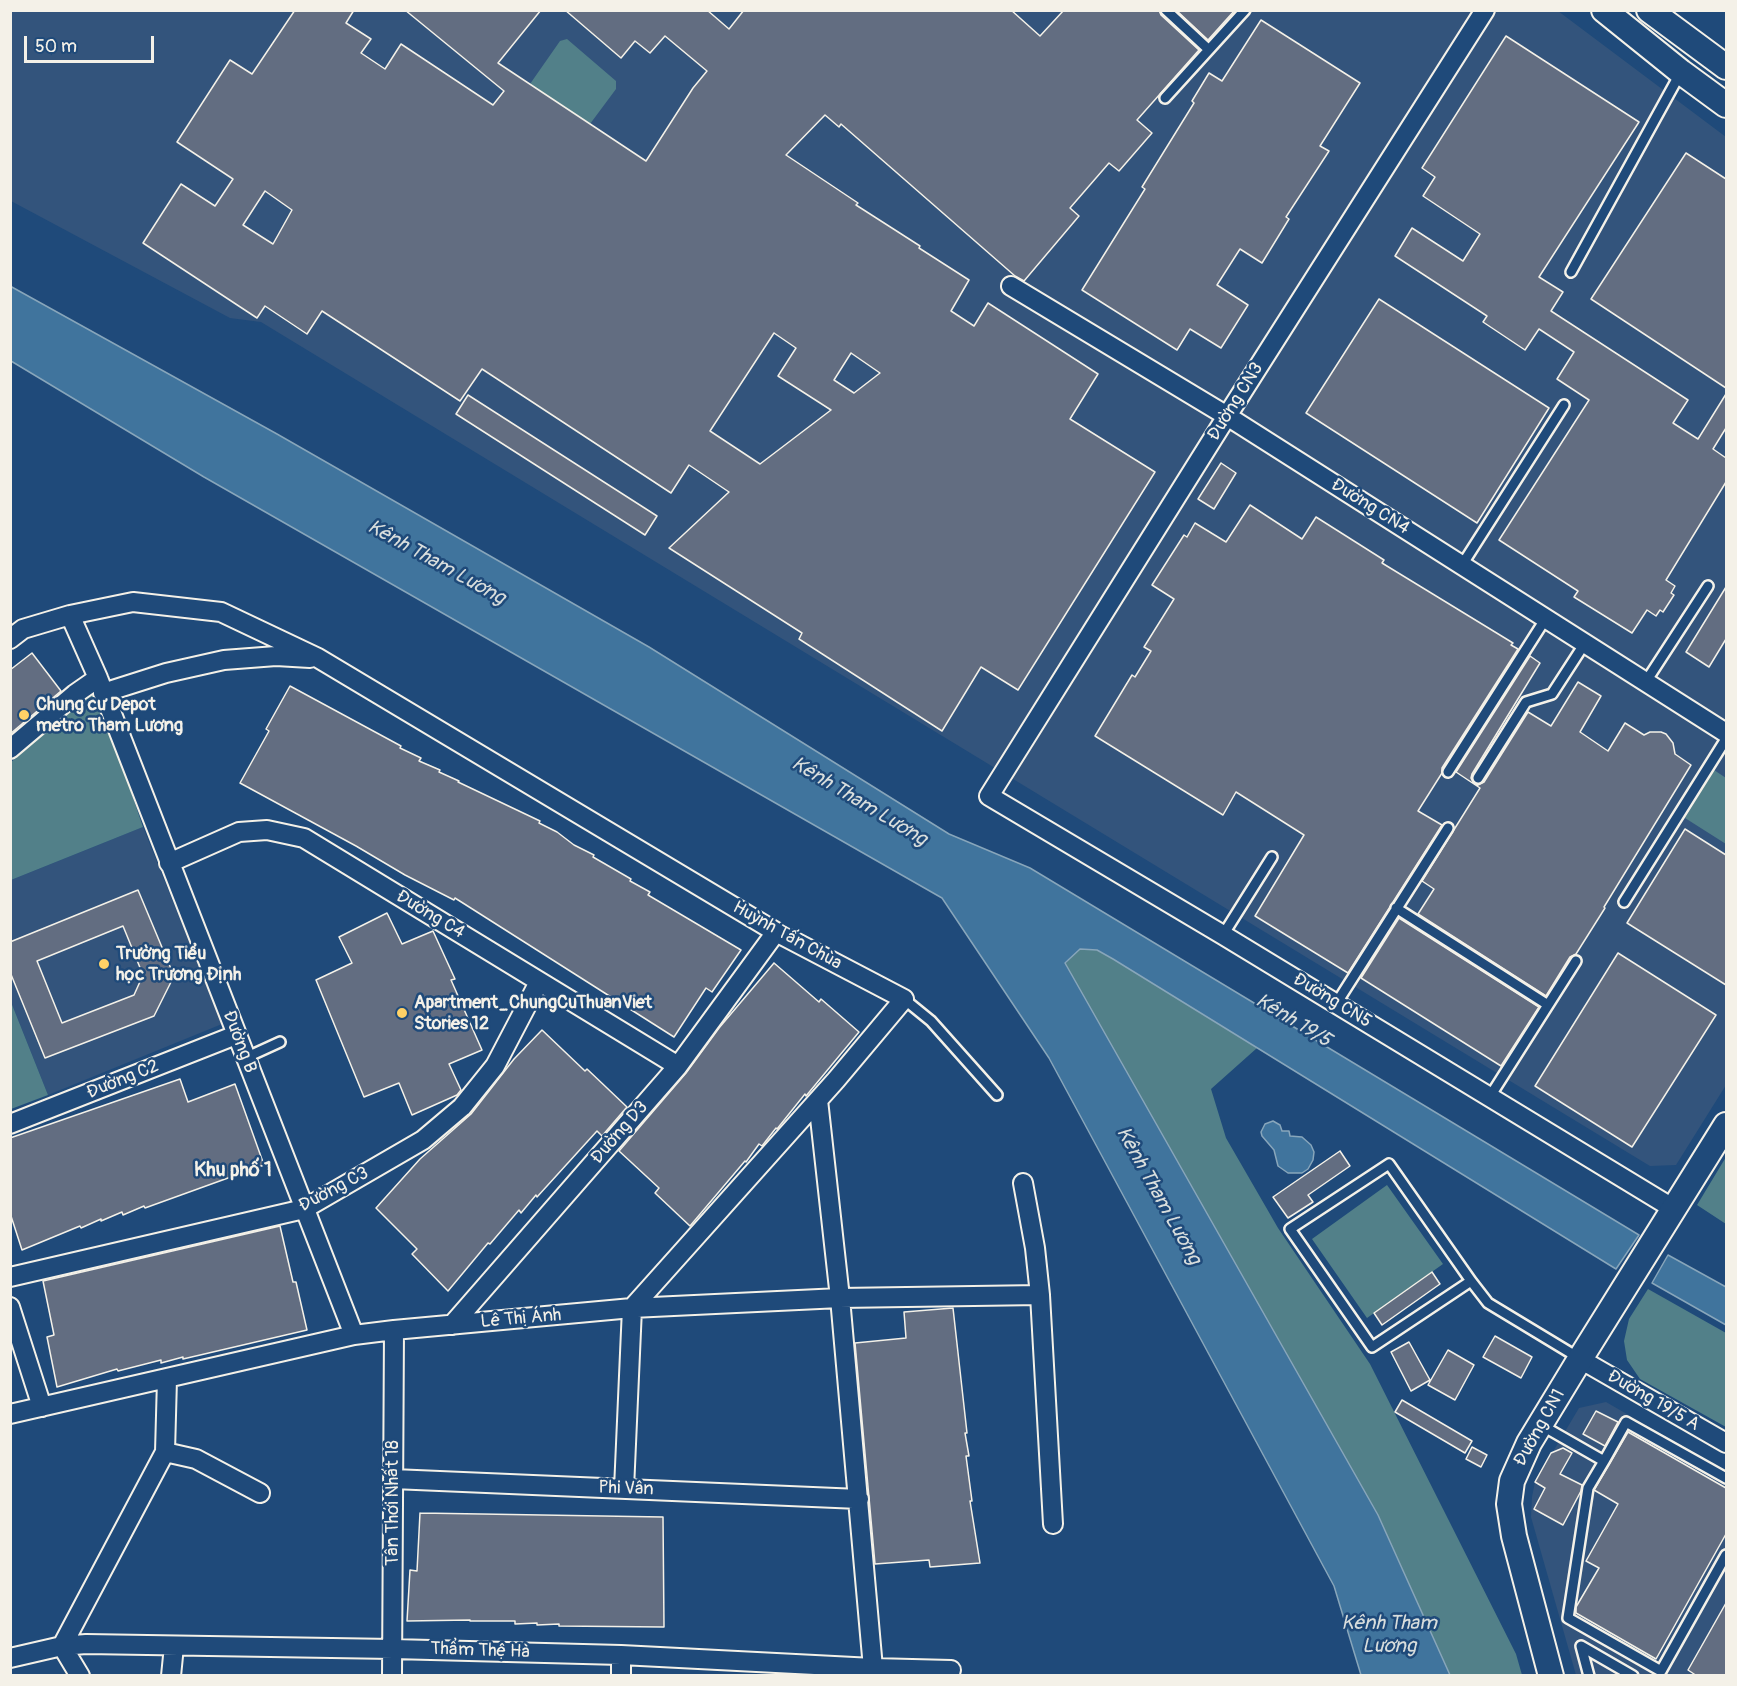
<!DOCTYPE html>
<meta charset="utf-8">
<style>
body{margin:0}
#map{position:relative;width:1737px;height:1686px;overflow:hidden;background:#1f4a7a;font-family:Pangolin,sans-serif}
canvas{display:block}
.frame{position:absolute;inset:0;border:12px solid #f4f1e8;pointer-events:none}
.scale{position:absolute;left:24px;top:36px;width:130px;height:27px;box-sizing:border-box;border:3px solid #f4f1e8;border-top:0;padding-left:8px;font-size:18px;line-height:21px;white-space:nowrap;color:#f4f1e8;-webkit-text-stroke:4px #1f4a7a;paint-order:stroke}
</style>
<div id="map">
<canvas width="1737" height="1686"></canvas>
<div class="frame"></div>
<div class="scale">50 m</div>
</div>
<script>
const g = document.querySelector('canvas').getContext('2d');
g.lineJoin = 'round';
function paint(path, color) { g.fillStyle = color; g.fill(path, 'evenodd'); }
const toPath = rows => new Path2D(rows.map(r => 'M' + r).join(''));
function strokePath(path, color, width, dash) { g.strokeStyle = color; g.lineWidth = width; g.lineCap = dash ? 'butt' : 'round'; g.setLineDash(dash || []); g.stroke(path); }
function drawText(font, color, halo, rows, align = 'center') {
  g.font = font + ' Pangolin,sans-serif'; g.lineWidth = 5; g.setLineDash([]); g.textBaseline = 'middle'; g.strokeStyle = halo; g.fillStyle = color; for (const [text, x, y, turn = 0] of rows) {
    g.save(); g.translate(x, y); g.rotate((+turn || 0) * Math.PI / 180); g.textAlign = isNaN(turn) ? turn : align; if (halo) g.strokeText(text, 0, 0); g.fillText(text, 0, 0); g.restore();
  }
}
const built = toPath([
 [10,11,1558,11,1726,137,1726,1085,1676,1165,1650,1166,261,322,230,318,11,201],
 [143,827,222,1024,48,1095,11,1002,11,880],
 [1606,1402,1726,1471,1726,1675,1576,1675,1531,1517,1532,1497,1535,1482,1579,1408]
]);
const green = toPath([
 [567,39,616,81,616,89,590,124,530,84,560,41],
 [96,689,143,827,11,880,10,763],
 [1714,770,1726,778,1726,844,1685,818],
 [1079,949,1097,950,1113,959,1257,1048,1211,1089,1226,1138,1278,1228,1370,1364,1516,1654,1522,1675,1450,1675,1378,1515,1065,964],
 [11,1002,48,1095,11,1109,10,1109],
 [1726,1157,1726,1224,1697,1205],
 [1387,1185,1443,1264,1367,1318,1312,1239],
 [1648,1289,1726,1333,1726,1427,1640,1379,1627,1360,1624,1341,1629,1319]
]);
const water = toPath([
 [10,286,277,434,649,647,949,834,1030,868,1639,1235,1616,1269,1113,959,1097,950,1080,949,1065,963,1378,1515,1450,1675,1361,1675,1334,1586,1049,1058,942,898,204,477,11,361,10,286],
 [1273,1121,1280,1125,1282,1131,1289,1131,1290,1136,1302,1137,1311,1145,1314,1152,1313,1160,1308,1169,1302,1173,1288,1173,1278,1166,1274,1150,1262,1136,1261,1132,1265,1124,1273,1121],
 [1668,1255,1726,1287,1726,1325,1652,1283,1668,1255]
]);
const building = toPath([
 [295,10,354,10,346,23,371,39,361,53,385,69,401,44,493,105,504,91,405,10,541,10,498,63,646,161,693,88,707,71,665,36,650,53,635,41,621,58,565,10,707,10,729,29,744,10,1011,10,1040,36,1064,10,1159,10,1161,15,1199,50,1137,120,1152,133,1119,171,1109,163,1070,208,1079,216,1024,281,1015,276,841,124,839,127,825,115,786,155,858,203,856,205,920,246,919,248,969,280,951,311,974,326,988,303,1098,374,1070,419,1155,472,1018,690,981,667,942,731,799,639,802,633,669,548,729,492,689,465,671,493,482,369,460,401,322,311,307,334,265,306,257,318,143,243,181,184,215,206,233,179,177,142,230,60,252,74,295,10],
 [265,191,292,210,273,244,243,225,265,191],
 [774,333,796,348,778,376,831,410,760,464,710,431,774,333],
 [851,353,880,373,854,393,834,380,851,353],
 [1176,10,1235,10,1208,40,1176,10],
 [1261,20,1360,83,1320,146,1329,151,1286,217,1289,219,1262,263,1240,249,1217,285,1248,305,1221,348,1190,329,1177,350,1082,290,1145,189,1142,187,1194,103,1192,101,1209,73,1222,81,1261,20],
 [1506,36,1639,122,1539,277,1563,292,1551,311,1688,400,1673,423,1698,439,1726,394,1726,428,1713,449,1726,458,1726,482,1666,580,1675,586,1671,593,1674,595,1663,612,1660,610,1656,616,1647,610,1632,633,1574,597,1578,591,1499,540,1589,400,1557,379,1574,352,1539,329,1525,350,1483,322,1487,316,1395,256,1412,228,1463,261,1480,234,1423,196,1435,177,1422,168,1506,36],
 [1686,153,1726,179,1726,388,1591,299,1686,153],
 [1379,299,1549,408,1477,523,1306,413,1379,299],
 [468,395,657,516,645,535,456,414,468,395],
 [1221,463,1236,473,1214,509,1198,499,1221,463],
 [1250,505,1302,539,1316,517,1384,560,1382,563,1513,643,1511,645,1518,649,1442,768,1442,773,1418,811,1442,825,1348,973,1255,916,1304,835,1236,792,1223,815,1095,736,1132,675,1135,677,1151,651,1144,647,1174,599,1152,585,1184,535,1187,537,1195,523,1226,542,1250,505],
 [1726,587,1726,639,1709,667,1686,652,1726,587],
 [32,653,61,691,10,734,10,670,32,653],
 [1530,656,1540,663,1472,774,1471,778,1474,783,1478,785,1484,782,1528,712,1551,726,1578,682,1601,696,1580,732,1608,751,1625,723,1644,735,1650,732,1661,732,1666,734,1673,743,1675,754,1691,765,1604,907,1605,908,1576,954,1570,957,1546,996,1418,914,1434,889,1422,881,1480,788,1456,772,1530,656],
 [290,686,401,746,400,748,421,758,419,761,440,770,439,772,459,781,458,782,540,821,539,823,557,832,574,845,594,855,593,857,631,879,630,881,650,892,648,895,741,950,712,992,706,988,674,1037,455,898,454,900,405,875,356,846,240,783,269,731,266,729,290,686],
 [1685,829,1726,855,1726,985,1627,923,1685,829],
 [138,890,174,976,154,1016,45,1058,10,972,10,942,138,890],
 [123,926,143,975,134,995,62,1023,37,961,123,926],
 [387,913,402,944,433,931,455,979,451,980,482,1050,449,1064,461,1090,457,1095,412,1115,399,1083,364,1097,316,980,352,963,339,937,387,913],
 [1399,918,1539,1007,1501,1066,1361,978,1399,918],
 [1618,953,1716,1015,1632,1147,1535,1086,1618,953],
 [774,963,819,1002,821,999,859,1032,806,1096,805,1094,777,1129,776,1128,762,1146,759,1144,746,1162,745,1161,690,1226,655,1193,659,1188,619,1151,686,1073,719,1028,774,963],
 [542,1030,585,1071,587,1069,627,1107,602,1136,597,1131,537,1197,536,1195,521,1213,519,1210,490,1244,488,1243,448,1291,412,1254,417,1249,376,1208,420,1159,471,1114,514,1059,542,1030],
 [180,1079,188,1102,235,1084,264,1165,145,1208,144,1206,123,1215,122,1212,101,1221,101,1219,81,1228,80,1226,22,1250,10,1213,10,1138,180,1079],
 [1340,1151,1350,1166,1308,1195,1313,1202,1288,1218,1273,1197,1340,1151],
 [280,1226,293,1282,296,1282,307,1330,183,1359,183,1357,161,1363,161,1360,118,1371,117,1369,57,1387,47,1337,54,1335,43,1281,280,1226],
 [1432,1272,1440,1284,1382,1325,1374,1313,1432,1272],
 [953,1308,967,1433,965,1433,969,1456,966,1456,972,1501,970,1501,980,1563,930,1567,929,1560,875,1564,855,1343,906,1338,904,1312,953,1308],
 [1495,1336,1532,1357,1521,1378,1483,1357,1495,1336],
 [1409,1342,1430,1380,1411,1391,1391,1352,1409,1342],
 [1448,1350,1474,1365,1455,1400,1428,1385,1448,1350],
 [1402,1400,1472,1441,1465,1453,1395,1412,1402,1400],
 [1596,1411,1618,1422,1605,1446,1583,1434,1596,1411],
 [1628,1432,1726,1488,1726,1534,1656,1659,1576,1613,1576,1607,1599,1568,1586,1561,1618,1504,1594,1490,1628,1432],
 [1472,1447,1487,1455,1481,1467,1466,1459,1472,1447],
 [1563,1448,1572,1453,1560,1474,1582,1485,1581,1491,1563,1525,1534,1509,1545,1488,1535,1482,1551,1453,1563,1448],
 [420,1513,663,1517,664,1627,559,1626,559,1624,537,1625,537,1623,515,1624,515,1621,470,1621,470,1620,407,1621,410,1570,417,1571,420,1513],
 [1726,1603,1726,1676,1697,1676,1688,1670,1726,1603]
]);
const lane = toPath([
 [1166,10,1208,49],
 [1165,98,1245,10],
 [1571,272,1681,72],
 [1462,565,1564,405],
 [1645,683,1708,586],
 [1448,772,1546,618],
 [1478,778,1526,702,1552,694,1585,643],
 [1624,902,1726,739],
 [1396,908,1548,1005],
 [1223,935,1272,857],
 [904,999,931,1021,997,1095],
 [1336,1004,1448,828],
 [245,1058,280,1042],
 [1489,1098,1576,961],
 [1471,1281,1389,1164,1290,1229,1372,1347,1471,1281,1488,1303,1579,1358],
 [1541,1425,1604,1461,1626,1422,1726,1478],
 [1604,1461,1588,1488,1568,1618,1661,1671,1726,1555],
 [1589,1676,1581,1646,1633,1676]
]);
const street = toPath([
 [1485,10,1227,416,989,796,1223,935,1674,1209],
 [1011,286,1227,416,1726,733],
 [70,615,98,678,354,1335],
 [10,639,23,629,70,615,133,602,221,612,318,658,776,932,904,999,836,1080,632,1308,624,1489],
 [103,693,166,673,224,660,276,656,310,658],
 [10,749,75,694,98,678],
 [169,863,239,832,267,830,304,838,678,1066],
 [818,1100,840,1298,873,1668],
 [10,1124,236,1035],
 [1023,1183,1035,1248,1040,1295,1053,1524],
 [10,1277,304,1209,423,1140,462,1107,495,1066,539,982],
 [10,1307,42,1407],
 [452,1325,678,1066,776,932],
 [1580,1359,1726,1443],
 [10,1414,354,1335,394,1330,632,1308,840,1298,1040,1295],
 [165,1452,196,1459,260,1493],
 [393,1479,859,1499],
 [10,1658,62,1646,86,1644,393,1649,621,1655,873,1668,951,1670],
 [80,1676,62,1646,165,1452,167,1379],
 [171,1676,174,1646],
 [392,1676,394,1330],
 [621,1676,621,1655]
]);
const secondary = toPath([
 [1604,10,1681,72,1726,105],
 [1649,10,1726,67],
 [1551,1676,1514,1536,1509,1504,1512,1481,1529,1443,1580,1359,1726,1125]
]);
const markers = [
 [24,715,6,"#ffd166"],
 [104,964,6,"#ffd166"],
 [402,1013,6,"#ffd166"]
];
const streetNames = [
 ["Đường CN3",1236,402,-58],
 ["Đường CN4",1370,507,32],
 ["Đường C4",430,915,31],
 ["Huỳnh Tấn Chùa",787,936,29],
 ["Đường CN5",1332,1001,31],
 ["Đường B",239,1042,69],
 ["Đường C2",123,1080,-22],
 ["Đường D3",620,1133,-49],
 ["Đường C3",334,1190,-28],
 ["Lê Thị Ánh",521,1319,-5],
 ["Đường 19/5 A",1653,1401,30],
 ["Đường CN1",1540,1428,-61],
 ["Phi Vân",626,1489,2],
 ["Tân Thới Nhất 18",393,1503,-90],
 ["Thẩm Thệ Hà",480,1651,2]
];
const poiNames = [
 ["Chung cư Depot",36,705],
 ["metro Tham Lương",36,726],
 ["Trường Tiểu",116,954],
 ["học Trương Định",116,975],
 ["Apartment_ChungCuThuanViet",414,1003],
 ["Stories 12",414,1024]
];
const waterNames = [
 ["Kênh Tham Lương",436,563,29],
 ["Kênh Tham Lương",859,802,31],
 ["Kênh 19/5",1293,1021,31],
 ["Kênh Tham Lương",1158,1196,61],
 ["Kênh Tham",1389,1624],
 ["Lương",1389,1647]
];
const neighbourhoodNames = [
 ["Khu phố 1",233,1171]
];
paint(built, '#33547c');
paint(green, '#528089');
paint(water, '#40749d');
strokePath(water, '#88a6bb', 1.5);
paint(building, '#626d81');
strokePath(building, '#f4f1e8', 1.5);
strokePath(lane, '#f4f1e8', 14);
strokePath(street, '#f4f1e8', 22);
strokePath(secondary, '#f4f1e8', 28);
strokePath(lane, '#1f4a7a', 9);
strokePath(street, '#1f4a7a', 18);
strokePath(secondary, '#1f4a7a', 24);
for (const [x, y, r, color] of markers) { const dot = new Path2D(); dot.arc(x, y, r, 0, 2 * Math.PI); g.fillStyle = color; g.fill(dot); strokePath(dot, '#1f4a7a', 2); }
drawText('18px', '#f4f1e8', '#1f4a7a', streetNames);
drawText('bold 18px', '#f4f1e8', '#1f4a7a', poiNames, 'left');
drawText('italic 20px', '#d9dedd', '#1f4a7a', waterNames);
drawText('bold 20px', '#f4f1e8', '#1f4a7a', neighbourhoodNames);
</script>
